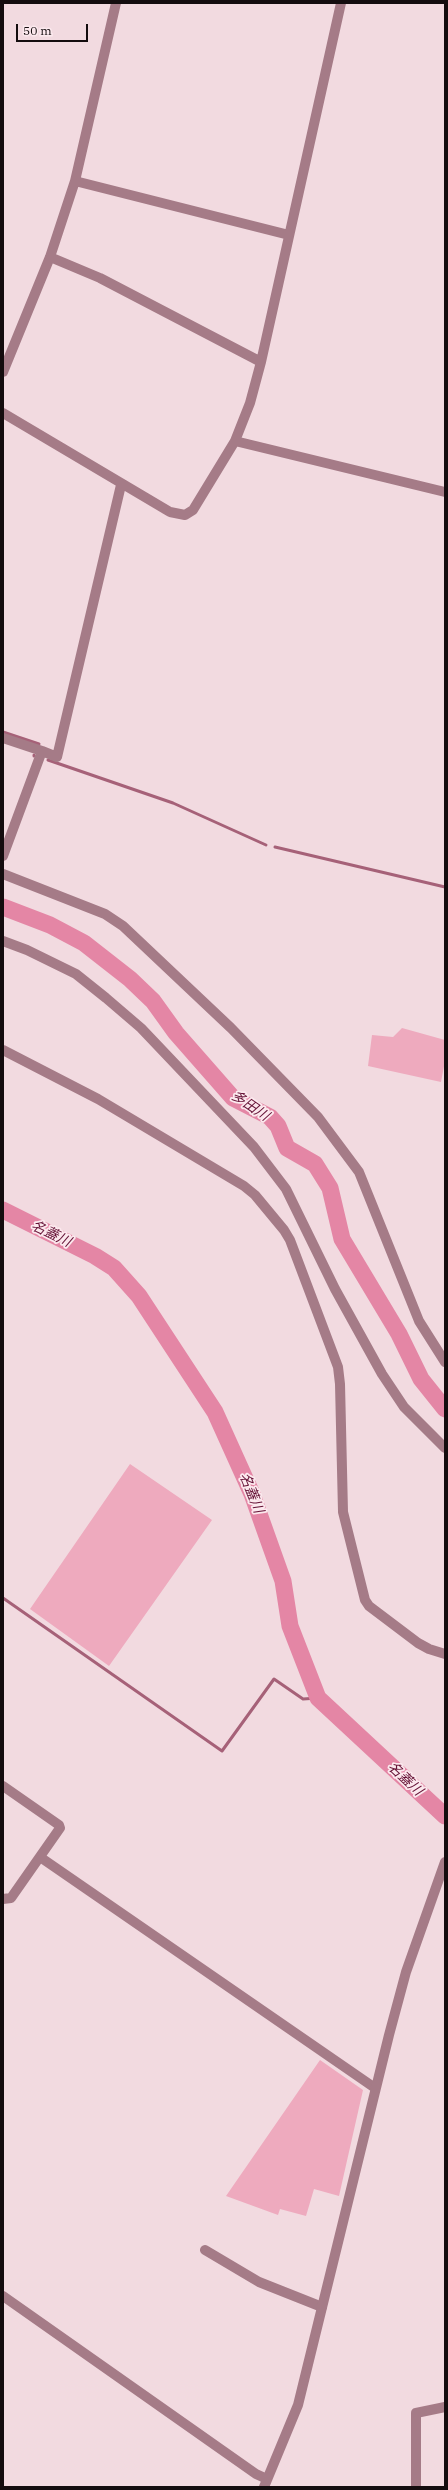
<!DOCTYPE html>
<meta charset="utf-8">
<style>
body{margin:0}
#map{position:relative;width:448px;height:2490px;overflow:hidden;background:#f2dae0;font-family:"IBM Plex Serif",serif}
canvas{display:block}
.frame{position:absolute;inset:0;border:4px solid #140c0e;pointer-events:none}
.scale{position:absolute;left:16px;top:24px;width:72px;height:18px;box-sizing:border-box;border:2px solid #140c0e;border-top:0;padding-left:5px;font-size:12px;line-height:14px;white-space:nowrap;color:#140c0e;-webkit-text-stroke:3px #fce9ee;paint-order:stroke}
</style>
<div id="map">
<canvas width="448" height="2490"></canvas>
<div class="frame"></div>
<div class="scale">50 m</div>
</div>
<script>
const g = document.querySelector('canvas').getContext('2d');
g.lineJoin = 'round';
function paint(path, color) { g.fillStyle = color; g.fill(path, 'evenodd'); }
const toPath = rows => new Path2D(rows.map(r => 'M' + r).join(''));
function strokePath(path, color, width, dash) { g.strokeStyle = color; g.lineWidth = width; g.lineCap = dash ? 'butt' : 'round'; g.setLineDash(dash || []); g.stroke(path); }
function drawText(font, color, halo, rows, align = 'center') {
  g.font = font + ' "IBM Plex Serif","Noto Sans JP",serif'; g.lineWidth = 3.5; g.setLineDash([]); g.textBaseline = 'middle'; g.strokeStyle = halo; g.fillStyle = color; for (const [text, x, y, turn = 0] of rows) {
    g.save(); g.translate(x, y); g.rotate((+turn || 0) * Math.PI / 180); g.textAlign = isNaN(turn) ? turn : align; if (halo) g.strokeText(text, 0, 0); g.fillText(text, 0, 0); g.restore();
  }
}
const green = toPath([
 [402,1028,445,1040,445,1061,441,1082,368,1066,372,1035,393,1037],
 [130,1464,212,1520,109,1666,30,1609],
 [320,2060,363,2090,339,2196,314,2189,306,2216,280,2209,278,2215,226,2196]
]);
const stream = toPath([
 [3,732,39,744],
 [34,755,34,756],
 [48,760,173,803,266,845],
 [275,847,445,887],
 [3,1598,222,1751,274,1679,303,1699,318,1698]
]);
const river = toPath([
 [3,907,50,925,84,943,130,979,153,1001,176,1033,233,1098,270,1117,278,1126,287,1148,315,1164,330,1188,342,1239,399,1334,421,1379,445,1409],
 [3,1210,95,1256,114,1268,139,1296,215,1412,252,1494,283,1581,290,1626,318,1698,445,1816]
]);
const minor = toPath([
 [75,181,289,235],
 [50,257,100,278,261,362],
 [3,372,50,257,75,181,116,3],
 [3,413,170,512,185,515,193,510,235,441,250,403,261,362,341,3],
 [235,441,445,492],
 [3,738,42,751],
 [3,856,42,751,57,757,121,485],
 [3,874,105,914,123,926,231,1028,318,1117,359,1172,419,1321,445,1362],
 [3,941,27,950,76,974,106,998,141,1028,254,1147,286,1189,335,1289,382,1374,404,1407,445,1448],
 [3,1050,98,1099,244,1186,255,1195,284,1230,290,1240,338,1367,340,1384,343,1512,365,1600,369,1606,418,1643,429,1649,445,1654],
 [3,1786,59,1825,60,1828,11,1898,3,1899],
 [40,1857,375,2088],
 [205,2250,259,2282,322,2307],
 [416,2487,416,2413,445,2407]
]);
const tertiary = toPath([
 [3,2296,256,2474,267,2479],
 [264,2487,298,2405,389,2035,406,1972,445,1862]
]);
const waterNames = [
 ["多田川",250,1106,34],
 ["名蓋川",51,1234,26],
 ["名蓋川",251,1493,68],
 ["名蓋川",405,1779,43]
];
paint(green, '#eeaabe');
strokePath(stream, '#a66178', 3);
strokePath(river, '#e486a5', 17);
strokePath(minor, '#a57b87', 10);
strokePath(tertiary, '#a57b87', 10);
drawText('italic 14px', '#651236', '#fce9ee', waterNames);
</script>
